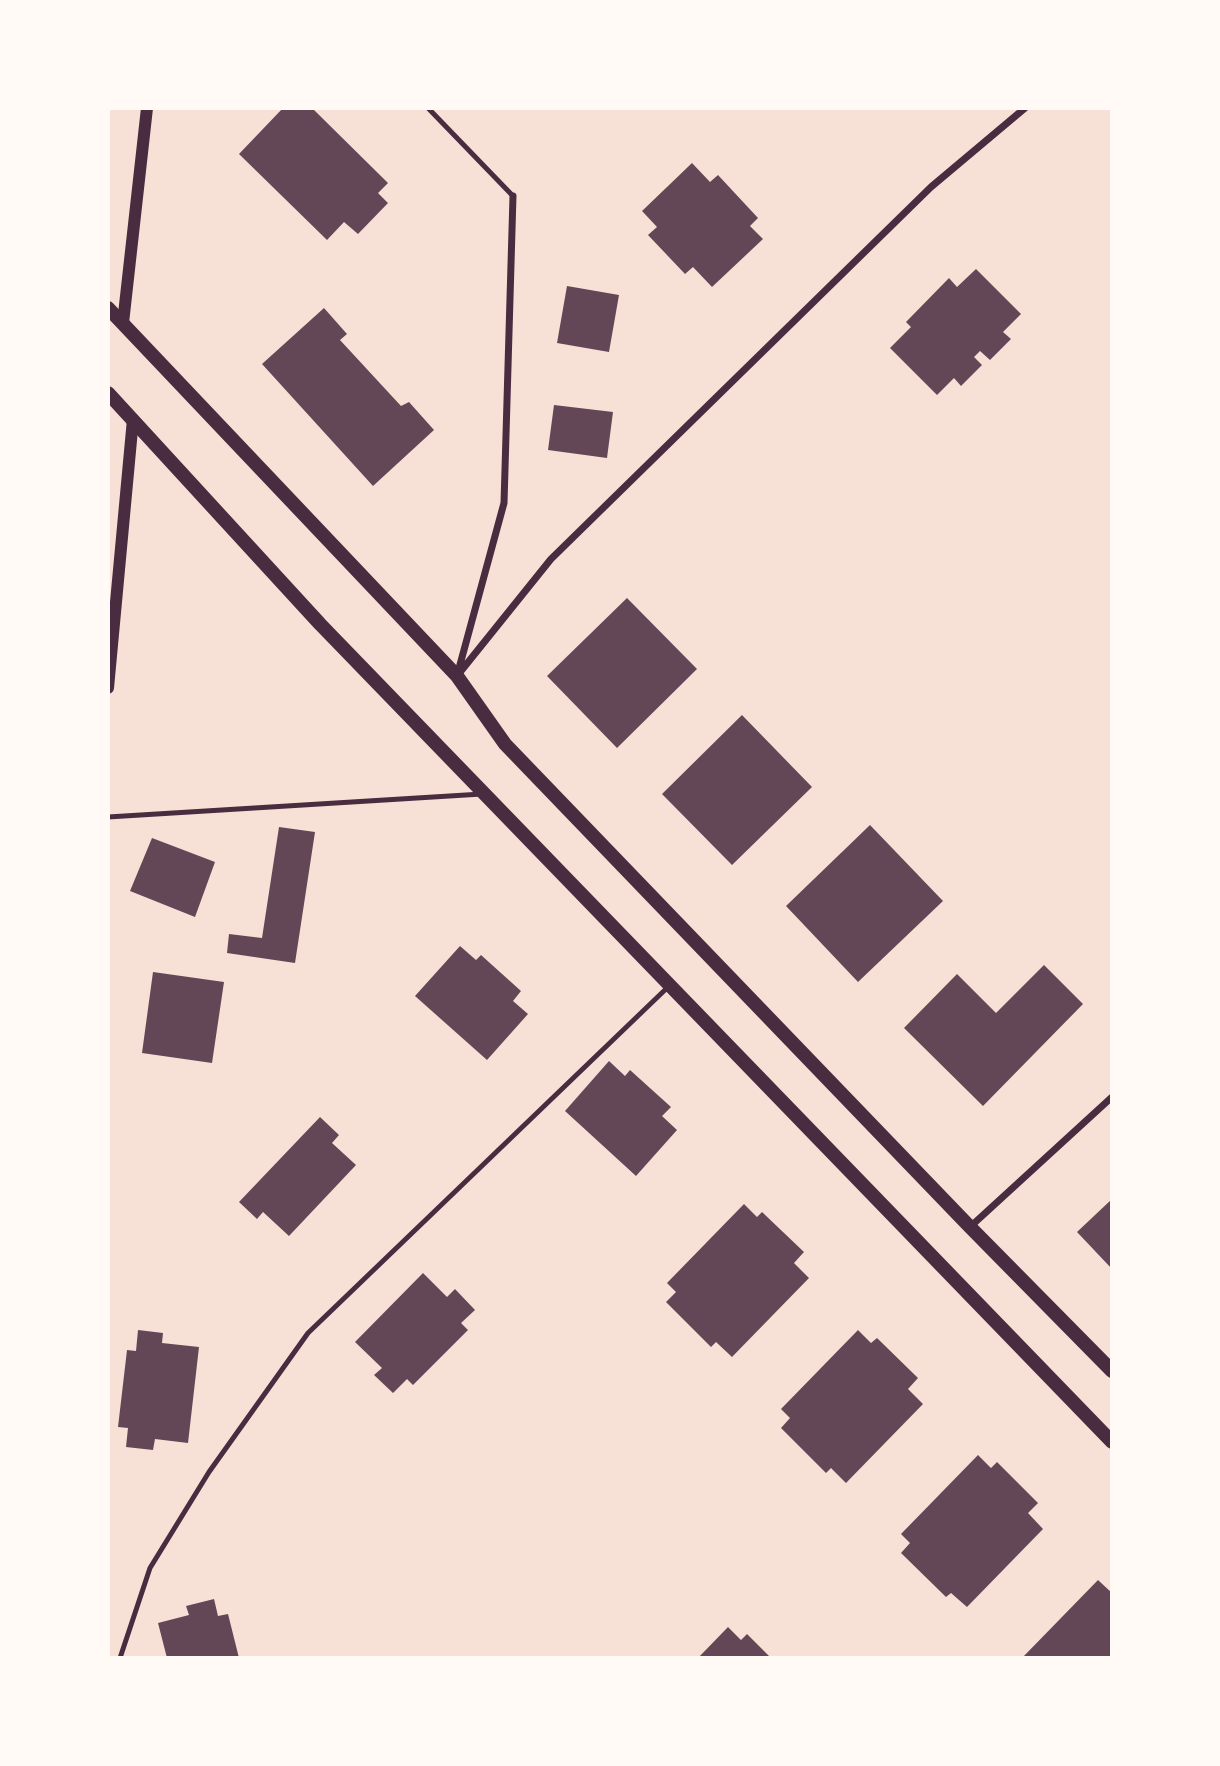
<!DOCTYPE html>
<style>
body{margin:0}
#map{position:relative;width:1220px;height:1766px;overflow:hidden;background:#f7e1d7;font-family:Barlow,sans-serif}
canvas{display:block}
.frame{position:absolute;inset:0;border:110px solid #fffaf5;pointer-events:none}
</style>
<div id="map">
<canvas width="1220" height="1766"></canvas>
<div class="frame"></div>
</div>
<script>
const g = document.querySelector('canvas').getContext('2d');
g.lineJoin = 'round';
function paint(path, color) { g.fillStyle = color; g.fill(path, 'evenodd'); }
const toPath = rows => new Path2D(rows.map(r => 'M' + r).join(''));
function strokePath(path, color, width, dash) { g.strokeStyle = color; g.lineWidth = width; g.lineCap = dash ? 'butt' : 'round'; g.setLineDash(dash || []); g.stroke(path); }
const building = toPath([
 [283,108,312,108,388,183,378,193,388,203,358,234,344,222,327,240,239,154],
 [692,163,710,182,718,175,758,218,750,226,763,239,712,287,693,267,685,274,648,235,657,227,642,211],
 [976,269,1021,314,1003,332,1011,339,990,360,980,351,974,357,982,365,961,386,954,378,937,395,890,348,911,327,906,322,949,278,957,287],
 [567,286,619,295,609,352,557,343],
 [324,308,347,334,340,340,401,406,409,402,434,430,373,486,262,364],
 [554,405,613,412,607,458,548,450],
 [627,598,697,669,617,748,547,676],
 [742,715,812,787,732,865,662,794],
 [870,825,943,901,858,982,786,906],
 [279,827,315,832,295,963,227,953,229,934,262,938],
 [152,838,215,862,195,917,130,891],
 [460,946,476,960,481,955,521,991,513,1001,528,1014,487,1060,415,996],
 [1044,965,1083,1004,983,1106,904,1028,957,974,996,1013],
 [153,972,224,982,212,1063,142,1053],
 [609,1061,625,1076,630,1070,671,1107,662,1116,677,1130,636,1176,565,1111],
 [320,1117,339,1135,332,1143,356,1165,289,1236,263,1212,257,1219,239,1202],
 [1112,1199,1112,1269,1077,1232],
 [744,1204,757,1217,762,1212,804,1252,794,1263,809,1278,732,1357,716,1342,711,1347,666,1302,676,1292,667,1283],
 [423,1273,447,1297,455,1289,475,1310,461,1323,468,1330,413,1385,407,1379,393,1393,374,1375,382,1368,355,1342],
 [138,1330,163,1333,162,1343,199,1347,188,1443,155,1439,153,1450,126,1447,128,1428,118,1427,127,1350,136,1351],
 [858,1330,871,1343,877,1338,918,1378,908,1389,923,1404,846,1483,831,1468,826,1473,781,1428,790,1418,781,1409],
 [978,1455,991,1468,997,1462,1038,1503,1028,1513,1043,1529,967,1607,951,1593,946,1597,901,1553,910,1543,901,1534],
 [1098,1580,1112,1593,1112,1658,1022,1658],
 [214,1599,218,1616,228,1614,239,1658,167,1658,158,1623,189,1615,186,1606],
 [728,1627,741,1640,747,1634,771,1658,698,1658]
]);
const service = toPath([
 [428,108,513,196],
 [108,817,482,794],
 [120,1658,150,1568,209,1472,308,1333,668,987]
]);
const minor = toPath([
 [458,672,504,503,513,196],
 [457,676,551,559,931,187,1025,108],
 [970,1227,1112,1097]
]);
const tertiary = toPath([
 [123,323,147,108],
 [108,688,133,419]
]);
const secondary = toPath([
 [108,308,457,676,505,744,970,1227,1112,1371],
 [108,393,320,624,1112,1442]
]);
paint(building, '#644757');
strokePath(service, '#4a2c40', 5);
strokePath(minor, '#4a2c40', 7);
strokePath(tertiary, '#4a2c40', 12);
strokePath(secondary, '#4a2c40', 14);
</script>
